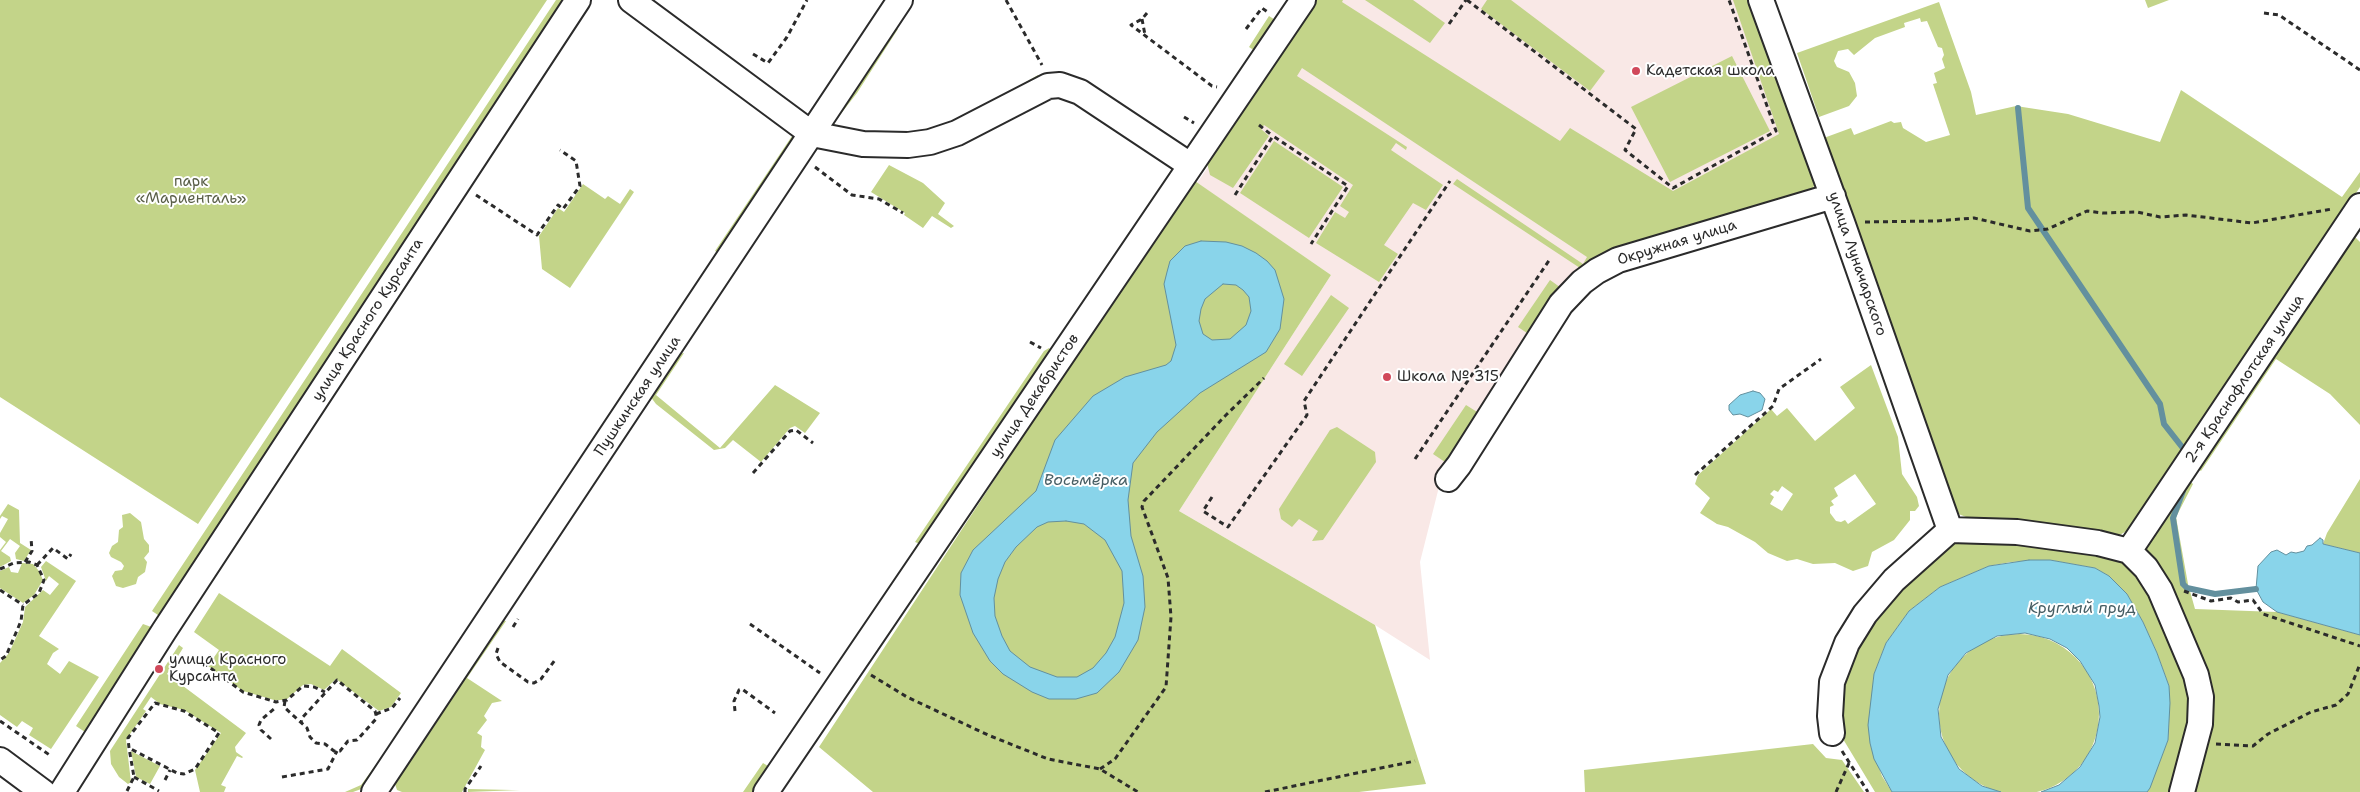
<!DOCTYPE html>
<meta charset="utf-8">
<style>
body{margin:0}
canvas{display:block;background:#fff}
</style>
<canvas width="2360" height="792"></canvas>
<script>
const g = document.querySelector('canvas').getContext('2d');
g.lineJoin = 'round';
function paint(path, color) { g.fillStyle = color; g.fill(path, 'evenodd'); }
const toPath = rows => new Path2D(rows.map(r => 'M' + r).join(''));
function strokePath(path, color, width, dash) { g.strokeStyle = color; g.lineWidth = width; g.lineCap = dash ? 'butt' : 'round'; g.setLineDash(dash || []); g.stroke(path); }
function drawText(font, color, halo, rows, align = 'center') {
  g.font = font + ' "Shantell Sans",sans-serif'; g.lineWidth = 4; g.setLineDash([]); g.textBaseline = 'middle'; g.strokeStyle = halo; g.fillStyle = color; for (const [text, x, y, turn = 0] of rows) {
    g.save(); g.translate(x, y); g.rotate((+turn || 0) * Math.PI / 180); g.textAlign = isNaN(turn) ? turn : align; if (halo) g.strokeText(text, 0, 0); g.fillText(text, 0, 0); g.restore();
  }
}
const built = toPath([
 [1323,0,1736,0,1786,142,1590,270,1442,475,1420,562,1430,660,1375,625,1179,511,1331,275,1197,183]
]);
const green = toPath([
 [0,0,547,0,198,524,0,397],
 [556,0,566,0,161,617,152,611],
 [1314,0,1343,0,1342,2,1560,141,1570,128,1673,191,1779,134,1733,0,1747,0,1815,184,1810,193,1586,272,1453,184,1457,179,1583,264,1587,257,1302,68,1297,76,1407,147,1406,150,1396,143,1391,150,1443,185,1426,210,1413,203,1384,245,1398,254,1379,282,1316,243,1335,212,1345,218,1349,212,1340,206,1353,185,1264,125,1261,129,1269,136,1233,188,1210,175,1207,163,1211,151],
 [1365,0,1413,0,1445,23,1430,43],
 [1487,0,1511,0,1605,71,1590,91,1481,9],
 [2145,0,2169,0,2148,8],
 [1939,2,1971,92,1976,115,2016,106,2068,114,2160,142,2181,90,2342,197,2360,172,2360,187,2294,288,2130,529,2118,536,1971,519,1956,513,1821,139,1851,128,1854,135,1891,121,1894,123,1901,122,1903,128,1926,142,1950,135,1933,84,1937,83,1934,73,1945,68,1942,59,1944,55,1942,48,1938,47,1927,21,1921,22,1920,18,1904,23,1905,27,1875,38,1854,55,1848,49,1838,51,1834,61,1837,67,1849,72,1855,83,1857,96,1849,106,1819,117,1797,53],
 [1269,16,1280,23,1255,51,1249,47],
 [888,28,898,29,857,93,833,124,858,131,906,133,922,130,954,121,955,123,1038,75,1044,82,1007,105,907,139,826,127],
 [1732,56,1770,131,1670,182,1631,107],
 [747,94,798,136,722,255,715,251,792,136,744,99],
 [1274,141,1343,187,1309,238,1240,193],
 [889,165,923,183,945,203,938,214,954,226,951,228,932,216,923,228,904,215,905,213,871,192],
 [1192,179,1331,275,1179,511,1375,625,1426,784,1359,792,873,792,819,747],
 [583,184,605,199,608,196,620,204,630,189,634,192,570,288,542,269,539,236,558,208,564,212],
 [2345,238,2356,238,2360,242,2360,425,2330,394,2276,359,2201,471,2193,466],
 [1550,280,1564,290,1533,337,1518,327],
 [1331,295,1349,308,1302,376,1284,364],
 [1049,348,1054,353,925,546,915,542,1044,351],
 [684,353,656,395,720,448,775,385,820,413,805,433,795,426,790,428,761,462,733,440,725,448,714,450,656,404,650,396,679,354],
 [1871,365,1898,437,1902,474,1917,497,1919,506,1915,511,1910,511,1910,520,1894,540,1872,552,1868,566,1853,571,1835,563,1813,564,1797,559,1787,561,1768,553,1755,542,1728,527,1717,524,1700,513,1710,498,1695,484,1698,475,1771,409,1777,416,1787,408,1815,441,1855,408,1840,387],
 [1855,474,1876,504,1848,524,1845,520,1841,522,1836,521,1830,513,1830,507,1834,505,1831,501,1838,496,1834,488],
 [1782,486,1793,494,1782,511,1770,504,1774,497,1770,494,1774,490,1778,492],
 [1466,405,1482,415,1448,464,1433,454],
 [1337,427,1375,452,1376,462,1323,540,1312,541,1318,531,1299,519,1292,527,1281,519,1279,509,1330,430],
 [2186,477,2193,484,2176,517,2188,584,2195,609,2277,612,2360,635,2360,792,2192,792,2205,731,2152,563,2144,544],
 [2360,479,2360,553,2323,544,2327,533],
 [8,504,19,510,20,543,31,550,24,561,16,559,15,553,20,546,10,539,1,551,10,557,11,561,0,567,0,550,6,542,0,537,0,533,8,519,2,516,0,519,0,516],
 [130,513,141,522,144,539,149,545,149,552,144,558,147,562,145,572,138,577,136,584,123,588,116,586,112,576,115,571,122,570,124,566,121,562,111,557,109,553,112,546,118,542,119,530,123,527,122,515],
 [1996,536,2122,559,2149,589,2195,701,2173,792,2147,792,2168,740,2169,686,2157,653,2143,622,2127,594,2109,576,2095,568,2050,560,2011,562,1989,566,1940,587,1909,611,1886,643,1874,674,1870,743,1882,776,1892,792,1875,792,1843,739,1838,719,1837,700,1849,658,1880,605,1948,542],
 [46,561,76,581,39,636,59,649,53,653,47,664,60,674,69,661,99,677,51,749,29,735,33,728,22,721,17,727,0,715,0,663,9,653,23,622,25,607,43,590,50,595,59,584,49,576,46,581,41,567],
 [22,563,33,564,39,571,43,580,34,595,23,603,0,588,0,571,9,567,11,572,18,573],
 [219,593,330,666,342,649,401,693,391,707,379,711,336,679,324,690,311,684,303,685,286,700,274,700,243,691,208,666,219,650,194,632],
 [502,620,506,621,467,678,502,701,492,703,484,716,487,720,477,733,482,736,481,747,485,750,462,792,402,792,397,790,394,781],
 [143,624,154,628,85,732,76,726],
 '1939 714a80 80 0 1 1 160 0a80 80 0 1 1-160 0Z',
 [179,645,183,648,167,674,246,733,235,747,236,752,243,757,242,758,237,756,221,785,226,787,224,792,200,792,195,770,221,733,184,710,160,704,151,697,143,709,146,711,126,740,131,782,128,784,119,777,111,764,110,751],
 [1813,744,1826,758,1842,760,1864,792,1585,792,1584,770],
 [131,751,160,766,150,784,136,777],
 [378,762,364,788,353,792,345,792,361,785],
 [763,763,773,769,758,792,743,792],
 [468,789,512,790,520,790,468,792]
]);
const water = toPath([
 [1201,241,1226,242,1242,246,1256,253,1267,261,1275,270,1284,299,1280,329,1266,352,1200,393,1157,432,1133,463,1128,500,1131,536,1143,576,1145,607,1138,640,1119,672,1097,693,1076,699,1049,699,1032,692,1003,674,990,661,973,633,960,595,961,573,973,550,1036,491,1055,440,1093,396,1125,377,1166,365,1171,361,1176,345,1164,284,1167,272,1170,261,1185,246,1201,241],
 [1223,284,1236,285,1243,290,1249,297,1251,311,1246,325,1230,339,1212,340,1203,334,1199,321,1201,309,1205,299,1223,284],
 [1066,521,1084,524,1105,540,1122,571,1124,603,1115,637,1106,653,1093,668,1077,677,1057,677,1030,667,1010,651,1002,636,995,616,994,598,998,579,1005,562,1016,547,1037,527,1048,522,1066,521],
 [1753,391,1760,393,1765,399,1762,410,1748,417,1740,414,1733,415,1729,410,1729,405,1740,395,1753,391],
 [2320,538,2323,540,2323,544,2360,553,2360,635,2277,612,2263,602,2256,589,2258,566,2271,552,2277,550,2286,555,2291,552,2296,553,2304,551,2307,546,2312,545,2320,538],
 [2029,560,2050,560,2095,568,2109,576,2127,594,2143,622,2157,653,2169,686,2170,703,2168,740,2150,788,2147,792,2041,792,2059,785,2080,767,2095,743,2100,717,2099,706,2095,685,2080,661,2067,648,2050,639,2025,633,1997,636,1966,653,1948,675,1938,709,1941,737,1959,769,1982,786,2001,792,1892,792,1874,759,1870,743,1868,725,1874,674,1886,643,1909,611,1940,587,1989,566,2029,560]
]);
const stream = toPath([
 [2018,108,2028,208,2160,404,2164,424,2186,452],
 [2183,491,2173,518,2183,584,2187,588,2215,594,2256,589]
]);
const path = toPath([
 [1006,0,1042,65],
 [1467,0,1636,129,1625,150,1673,188,1776,131,1729,0],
 [1147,13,1142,19,1131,25,1212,86,1217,87],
 [2264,13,2279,15,2360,70],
 [1142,19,1145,35],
 [1449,24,1466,0],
 [1246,29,1262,8,1269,13],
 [753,54,768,63,787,37,807,0],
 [1184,117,1194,123],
 [1259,125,1273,136],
 [815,167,852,195,879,199,903,213],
 [476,195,537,235,558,205,563,209,580,186,576,161,560,150],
 [1235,195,1273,136,1348,186,1311,244],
 [1865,222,1936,221,1974,218,2030,231,2048,229,2087,211,2103,213,2137,212,2160,217,2186,215,2252,223,2332,209],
 [1030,342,1041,348],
 [1415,459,1550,259],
 [753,473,790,431,796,430,813,443],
 [1695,475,1773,406,1779,389,1821,359],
 [1212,497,1203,511,1228,527,1307,415,1304,401,1450,181],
 [25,562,32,551,31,538],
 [37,565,53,548,68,559,71,554],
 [0,569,14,563,29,562,37,565,44,580,39,593,23,605,21,621,6,656,0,660],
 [0,590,23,605],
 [2184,591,2211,601,2231,598,2238,602,2253,600,2263,614,2360,646],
 [750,624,820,673],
 [513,627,518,619],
 [498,648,496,654,500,662,528,682,534,683,541,679,555,660],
 [211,655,205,664,243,692,276,702,287,700,303,686,314,687,325,692],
 [871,675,907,697,988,735,1048,759,1100,769,1138,792],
 [285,701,284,707,307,728,310,737,316,743,325,744,334,751,340,751,348,741,357,740,376,719,376,715,375,711,337,680,302,718,301,723],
 [735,711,734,701,739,690,742,689,775,713],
 [376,714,392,708,400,698],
 [0,721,51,756],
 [271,739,261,730,259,725,261,720,275,708],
 [2216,744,2253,746,2268,734,2311,712,2336,705,2348,694,2360,664],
 [1842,751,1868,792],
 [1100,769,1115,759,1166,687,1171,617,1168,578,1142,507,1144,501,1226,415,1264,378],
 [134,777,159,791],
 [282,777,328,769,337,751],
 [165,780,170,770],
 [127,791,134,777,129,748,128,738,155,703,184,711,219,733,195,769,184,774,177,773,129,748],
 [465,792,465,789,481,766],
 [1265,792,1415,761],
 [1836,792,1849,763]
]);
const minor = toPath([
 [631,0,812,134,863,144,908,145,930,142,957,133,1048,86,1060,85,1080,92,1190,165],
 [1761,0,1842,222,1950,530],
 [1448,479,1459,465,1561,304,1582,282,1597,271,1618,260,1833,196],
 [2129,551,2360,206],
 [1832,733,1830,716,1832,682,1847,643,1865,614,1894,580,1950,530,2017,532,2098,543,2129,551,2146,568,2160,590,2196,675,2201,697,2200,724,2182,792],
 [0,760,43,792],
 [62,792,164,631,578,0],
 [374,792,900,0],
 [766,792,1303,0]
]);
const markers = [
 [1636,71,5,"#d1495b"],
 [1387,377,5,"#d1495b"],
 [159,669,5,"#d1495b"]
];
const poiNames = [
 ["Кадетская школа",1646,71],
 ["Школа № 315",1397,377],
 ["улица Красного",169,660],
 ["Курсанта",169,677]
];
const parkNames = [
 ["парк",191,182],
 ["«Мариенталь»",191,199]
];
const streetNames = [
 ["Окружная улица",1677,243,-17],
 ["улица Луначарского",1857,264,71],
 ["улица Красного Курсанта",368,320,-57],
 ["2-я Краснофлотская улица",2245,379,-56],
 ["Пушкинская улица",638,396,-56],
 ["улица Декабристов",1035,396,-56]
];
const waterNames = [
 ["Восьмёрка",1086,481],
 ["Круглый пруд",2082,609]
];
paint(built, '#f9e8e6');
paint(green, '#c3d489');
paint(water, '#89d4ea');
strokePath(water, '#63909e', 1);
strokePath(stream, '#63909e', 6);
strokePath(minor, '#2b2b2b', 28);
strokePath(path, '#2b2b2b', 3, [5, 4]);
strokePath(minor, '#fff', 24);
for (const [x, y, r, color] of markers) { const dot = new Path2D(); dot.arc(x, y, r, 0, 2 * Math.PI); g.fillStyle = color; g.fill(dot); strokePath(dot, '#fff', 2); }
drawText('15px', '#2b2b2b', '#fff', poiNames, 'left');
drawText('15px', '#595e47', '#fff', parkNames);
drawText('15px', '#2b2b2b', '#fff', streetNames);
drawText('italic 16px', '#475e64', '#fff', waterNames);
</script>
